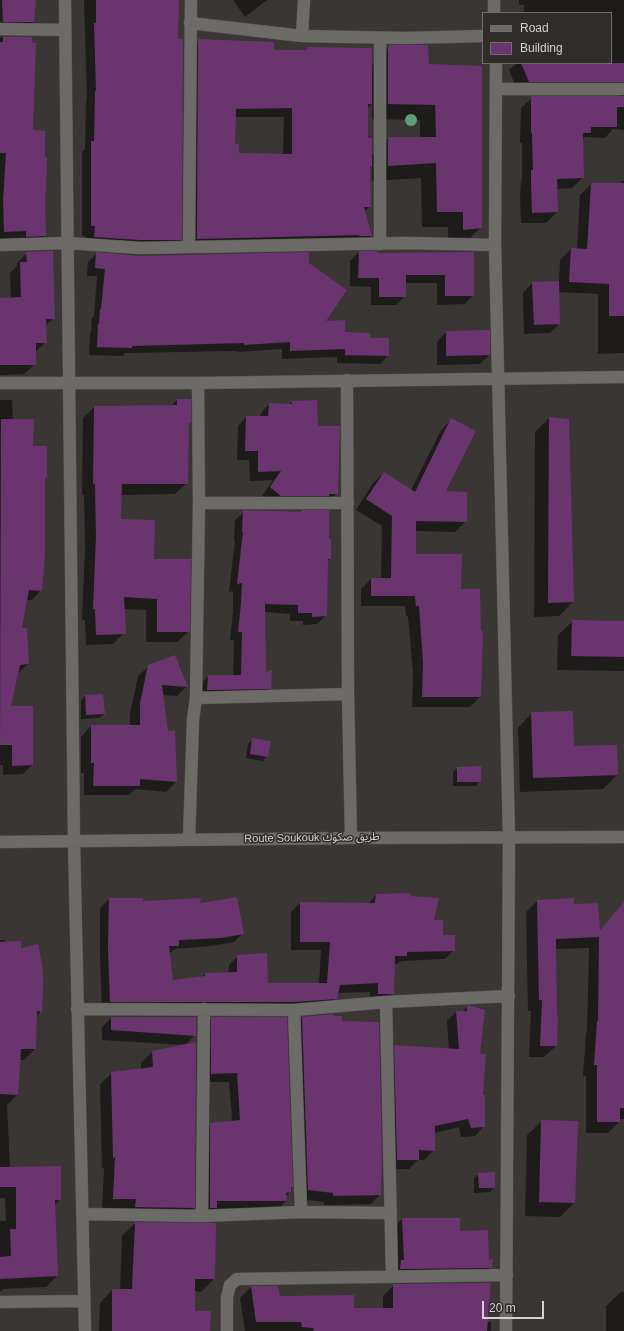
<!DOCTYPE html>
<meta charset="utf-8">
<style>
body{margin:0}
#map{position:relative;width:624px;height:1331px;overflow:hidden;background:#393634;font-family:Helvetica,sans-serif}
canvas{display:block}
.legend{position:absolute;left:482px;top:12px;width:130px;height:52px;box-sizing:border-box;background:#2f2c2a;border:1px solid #716e6c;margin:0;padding:5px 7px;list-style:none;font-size:12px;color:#d3d2d0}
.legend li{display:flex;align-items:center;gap:8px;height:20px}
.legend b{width:20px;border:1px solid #716e6c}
.scale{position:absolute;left:482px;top:1301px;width:62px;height:18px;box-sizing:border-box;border:2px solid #d3d2d0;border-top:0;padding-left:5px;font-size:12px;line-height:14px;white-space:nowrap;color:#d3d2d0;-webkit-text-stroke:3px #2f2c2a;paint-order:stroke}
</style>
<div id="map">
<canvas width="624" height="1331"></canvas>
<ul class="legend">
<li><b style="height:5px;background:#6d6b68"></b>Road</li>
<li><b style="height:11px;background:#6a346f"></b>Building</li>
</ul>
<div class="scale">20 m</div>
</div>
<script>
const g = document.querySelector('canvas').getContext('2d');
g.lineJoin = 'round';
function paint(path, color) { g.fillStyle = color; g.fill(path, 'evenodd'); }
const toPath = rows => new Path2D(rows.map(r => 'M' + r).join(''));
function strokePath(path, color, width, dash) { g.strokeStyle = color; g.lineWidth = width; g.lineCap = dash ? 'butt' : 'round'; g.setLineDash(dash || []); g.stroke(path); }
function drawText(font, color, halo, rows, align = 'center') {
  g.font = font + ' Helvetica,"Noto Sans Arabic",sans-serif'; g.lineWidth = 3; g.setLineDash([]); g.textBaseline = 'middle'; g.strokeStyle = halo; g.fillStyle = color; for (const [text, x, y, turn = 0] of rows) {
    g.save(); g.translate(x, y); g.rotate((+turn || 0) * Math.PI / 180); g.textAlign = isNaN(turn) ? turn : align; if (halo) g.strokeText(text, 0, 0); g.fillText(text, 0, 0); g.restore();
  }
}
const shadow = toPath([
 [0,0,35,0,33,22,24,31,0,30],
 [84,0,178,0,177,40,181,239,171,249,84,247,86,236,82,236,82,152,85,149,86,102,87,100],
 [233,0,267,0,245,17],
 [519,0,624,0,624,130,613,129,605,138,585,137,582,140,583,177,572,188,556,189,557,212,546,223,521,223,520,197,521,182,522,180,522,143,520,143,521,108,532,98,620,98,617,93,518,92,509,70,517,63,611,63,611,13,524,13,524,5,519,5],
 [0,37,31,38,32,131,45,193,44,194,45,236,36,245,0,240],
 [199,40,273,51,305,51,308,48,372,65,390,46,428,65,481,227,465,243,448,245,448,227,422,227,421,178,372,181,372,166,369,169,370,206,365,211,371,236,363,244,188,248,190,49],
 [372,103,372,119,420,120,420,138,388,138,372,155,372,137,367,136,367,109],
 [235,117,284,117,283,155,238,154,234,145],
 [622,181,624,181,624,353,598,354,598,294,558,292,559,324,550,333,524,334,523,293,532,283,559,282,560,260,571,249,577,250,580,195,591,184,619,184],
 [359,252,377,254,473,253,473,295,465,304,437,305,437,283,405,283,405,296,396,305,371,305,371,287,350,286,350,261],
 [27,253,54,318,45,326,46,342,35,352,35,364,24,374,0,375,0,299,11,299,10,273,17,266,17,263],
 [96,254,308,264,324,322,344,333,369,339,388,356,380,364,337,363,337,357,282,359,282,349,236,352,236,351,125,353,123,356,89,355,90,333,91,332,92,318,94,316,97,276,87,276,88,262],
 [446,332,489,355,480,364,437,365,437,342],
 [0,400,12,400,13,420,32,447,46,477,44,480,41,590,32,600,27,600,21,629,28,664,17,674,10,707,32,765,23,774,3,775,3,765,0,765],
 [177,400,190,422,188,424,187,483,175,494,121,495,120,520,153,559,189,631,177,642,146,642,146,610,124,609,124,633,113,644,86,645,85,620,82,620,85,548,84,495,82,495,83,418,94,407,171,406],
 [292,402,317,428,337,493,328,502,272,504,262,496,273,480,250,481,249,460,237,460,238,426,246,417,260,417,261,413,269,404,289,405],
 [549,418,573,602,559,616,534,617,535,432],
 [451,420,444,492,466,521,455,532,415,531,415,555,480,632,482,632,480,697,470,707,412,707,413,673,408,616,406,616,405,606,361,606,361,589,371,579,381,579,382,526,356,510,373,483,384,473,411,490,441,430],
 [244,512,300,513,301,512,328,512,330,559,327,562,326,615,317,624,303,625,303,621,290,621,290,614,265,612,265,673,270,688,262,697,199,698,200,685,208,676,233,676,234,640,230,640,233,613,233,591,229,592,235,540,234,540,235,520],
 [573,621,624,622,624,671,557,670,558,635],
 [149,666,187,686,177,696,163,695,167,732,176,782,166,792,135,789,129,795,84,795,84,773,81,773,81,737,91,726,130,726,130,714,138,676],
 [85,696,104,714,99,718,81,719,81,701],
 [532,713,573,747,617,775,603,789,520,792,518,728],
 [253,739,267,756,263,761,246,758,248,744],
 [458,768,480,781,476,786,453,786,453,772],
 [376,895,408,897,432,921,442,936,454,950,445,959,401,961,397,964,393,964,393,993,384,1002,370,1002,370,992,337,993,336,998,327,1007,102,1010,100,959,100,908,109,899,142,902,199,904,243,933,234,942,211,946,175,949,169,954,172,981,202,977,205,974,228,973,229,965,238,956,267,984,319,984,321,950,291,950,291,912,300,903,368,904],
 [537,901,573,905,599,931,618,910,624,915,624,1119,619,1119,619,1122,608,1133,586,1133,586,1076,583,1076,586,1033,587,1032,589,948,555,949,556,1046,544,1057,529,1057,531,1011,528,1011,526,912],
 [0,940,5,940,5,942,20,950,41,1011,36,1017,35,1049,24,1060,19,1060,17,1095,7,1105,10,1168,60,1199,54,1206,57,1276,46,1287,3,1289,0,1292,0,1221,6,1221,5,1198,0,1198],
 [467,1007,479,1055,484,1126,475,1136,461,1137,459,1127,434,1133,434,1150,424,1160,418,1160,409,1169,388,1169,385,1056,395,1046,449,1050,447,1021,456,1012,462,1012],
 [111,1018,195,1035,185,1045,194,1208,182,1219,102,1210,104,1168,102,1168,100,1084,112,1073,141,1069,141,1063,152,1052,184,1045,102,1040,102,1027],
 [212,1018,286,1018,292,1187,290,1192,285,1197,286,1201,277,1210,214,1209,207,1216,202,1133,211,1124,231,1122,232,1116,229,1082,203,1082,203,1027],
 [302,1018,380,1194,371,1204,324,1205,324,1202,299,1199,293,1027],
 [542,1121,574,1203,560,1217,525,1216,527,1135],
 [479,1174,494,1188,490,1192,474,1193,474,1178],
 [402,1219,459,1232,488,1261,491,1267,478,1280,388,1274,390,1231],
 [135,1223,214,1279,201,1292,194,1291,194,1312,209,1331,99,1331,100,1303,112,1290,120,1290,122,1236],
 [394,1285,487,1322,491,1322,491,1331,245,1331,240,1298,251,1287,279,1297,353,1309,383,1309,383,1296],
 [621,1292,624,1292,624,1331,606,1331,606,1306]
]);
const building = toPath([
 [2,0,36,0,34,22,3,22],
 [96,0,179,0,178,39,183,39,182,240,140,240,94,237,95,226,91,226,91,141,94,141,95,91,96,91,94,23,96,23],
 [3,37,32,37,32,43,36,43,33,130,45,131,45,157,47,157,46,193,45,193,46,236,26,237,26,231,4,232,3,201,6,153,0,153,0,42,3,42],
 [198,39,274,42,274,50,307,50,307,47,372,48,372,104,368,104,368,137,372,138,372,167,370,167,371,207,364,207,372,236,359,236,359,235,197,239],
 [292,108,292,154,239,153,239,144,235,144,236,109],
 [389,45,428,45,429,64,482,66,482,228,463,230,463,212,437,212,436,163,388,166,388,137,436,137,435,105,388,104,388,48,389,48],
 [521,63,624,63,624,82,529,82],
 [531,96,624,96,624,107,617,107,617,127,591,127,591,133,583,133,584,178,557,179,558,212,532,213,531,186,531,170,533,170,532,133,531,133],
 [591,183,624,183,624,316,609,316,609,284,569,282,571,248,587,249],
 [53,251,55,319,46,319,47,343,36,343,36,365,0,365,0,298,21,297,20,262,27,262,26,252],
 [359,251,377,251,378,253,474,252,474,296,445,296,445,275,406,275,406,297,379,297,379,278,358,278],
 [96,252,140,256,309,252,309,263,347,290,326,321,345,320,345,332,370,333,370,338,389,338,389,356,345,355,345,349,290,351,290,342,244,345,244,343,132,346,132,348,97,347,98,324,99,324,100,309,101,309,105,269,95,268],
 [559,281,560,324,534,325,532,282],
 [490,330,490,355,446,356,446,331],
 [177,399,191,399,191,423,189,423,188,484,122,484,121,519,155,520,154,559,191,559,190,632,157,632,157,599,124,597,126,634,96,635,95,609,93,609,96,536,95,484,93,484,94,406,177,405],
 [317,400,318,426,340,426,338,494,329,494,329,496,281,496,270,487,281,471,258,472,258,451,245,451,246,416,268,416,269,403,292,404,292,401],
 [549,417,569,419,574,602,548,603],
 [451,418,476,431,446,491,467,492,467,522,416,521,416,554,462,554,461,589,480,589,481,631,483,631,481,697,422,697,423,662,419,606,416,606,415,596,371,596,371,578,391,578,392,516,366,499,384,472,415,492],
 [1,419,34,419,33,446,47,446,47,478,45,478,45,555,42,591,29,590,22,628,27,628,29,664,20,665,11,706,33,706,33,765,12,766,12,745,0,745],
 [243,510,302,512,301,510,329,510,329,539,331,539,331,559,328,559,327,616,312,617,312,613,298,613,298,605,265,604,266,672,272,670,271,689,207,690,208,675,241,675,242,632,238,632,241,603,242,583,237,584,243,532,242,532],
 [572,620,624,621,624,657,571,656],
 [175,655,188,687,162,685,168,731,175,730,177,782,140,779,140,786,93,786,94,763,91,763,91,725,140,725,140,703,148,665],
 [103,694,105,714,86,715,85,695],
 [573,711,574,746,617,745,618,775,533,778,531,712],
 [252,738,271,741,268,757,250,754],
 [481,766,481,782,457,782,457,767],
 [410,893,410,896,439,898,434,920,443,920,443,935,455,935,455,951,407,952,407,956,395,956,394,994,378,994,378,983,340,985,337,999,294,1002,110,1002,108,950,109,898,143,898,143,901,201,898,200,903,237,897,244,934,221,938,179,940,179,946,169,946,173,980,205,976,205,973,237,972,237,955,267,953,268,983,327,983,330,942,300,942,300,902,375,903,376,894],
 [574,898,574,904,598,903,600,930,624,902,624,1108,620,1108,620,1122,597,1122,597,1065,594,1065,597,1021,598,1021,599,937,556,939,557,1015,558,1015,557,1046,540,1046,542,1000,539,1000,537,900],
 [21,941,21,948,38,944,43,971,43,991,42,1012,37,1011,36,1049,21,1049,18,1095,0,1094,0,942],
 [468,1005,485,1010,480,1054,486,1054,483,1095,485,1095,485,1127,471,1128,468,1119,435,1126,435,1151,419,1150,419,1160,397,1160,394,1045,459,1049,456,1011,467,1011,467,1006],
 [334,1014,333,1016,342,1016,342,1021,379,1022,382,1162,381,1195,333,1196,333,1193,308,1190,302,1017],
 [111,1017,196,1017,196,1036,111,1030],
 [211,1017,287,1017,293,1187,291,1187,291,1192,286,1193,287,1201,217,1201,217,1208,210,1208,210,1123,240,1120,237,1073,211,1074],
 [196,1042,195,1208,135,1207,136,1199,113,1199,115,1157,113,1158,111,1072,153,1067,152,1051],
 [541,1120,578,1121,575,1203,539,1202],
 [61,1166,61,1200,55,1200,58,1276,0,1279,0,1257,11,1256,10,1229,16,1229,16,1187,0,1187,0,1167],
 [495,1172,495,1188,479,1188,478,1173],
 [402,1218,460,1218,460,1231,488,1230,489,1260,493,1259,492,1268,400,1269,401,1260,404,1260],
 [135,1222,216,1223,215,1279,195,1279,195,1311,211,1311,210,1331,112,1331,112,1289,132,1289],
 [491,1283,487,1331,314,1331,313,1328,302,1327,301,1322,256,1322,251,1286,278,1286,280,1296,354,1295,354,1308,393,1308,393,1284]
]);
const minor = toPath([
 [65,0,74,841,85,1331],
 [494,0,494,13],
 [190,23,302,36,405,38,483,36],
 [0,29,65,30],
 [302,36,304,0],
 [496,63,495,245,509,837,506,1331],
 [497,89,624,89],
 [380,244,380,38],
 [0,245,67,243,140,248,407,243,495,245],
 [189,247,191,0],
 [347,380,348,694,351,838],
 [0,383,198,383,624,377],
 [199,503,348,503],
 [196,698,348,694],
 [189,840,193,720,196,698,199,503,198,383],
 [0,842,351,838,624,837],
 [386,1002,392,1277],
 [77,1009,294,1010,386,1002,509,996],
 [301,1212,391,1213],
 [82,1214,202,1216,204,1009],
 [202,1216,301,1212,294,1010],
 [0,1302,84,1301],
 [227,1331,227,1297,230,1285,237,1279,507,1275]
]);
const trees = [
 [411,120]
];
const streetNames = [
 ["Route Soukouk طريق صكوك",312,838,-1]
];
paint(shadow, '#0007');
paint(building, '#6a346f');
strokePath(minor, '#565452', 13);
strokePath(minor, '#6d6b68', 12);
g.fillStyle = '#5c9f7d';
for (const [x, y] of trees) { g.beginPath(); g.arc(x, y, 6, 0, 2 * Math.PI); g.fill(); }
drawText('11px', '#d3d2d0', '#2f2c2a', streetNames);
</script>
